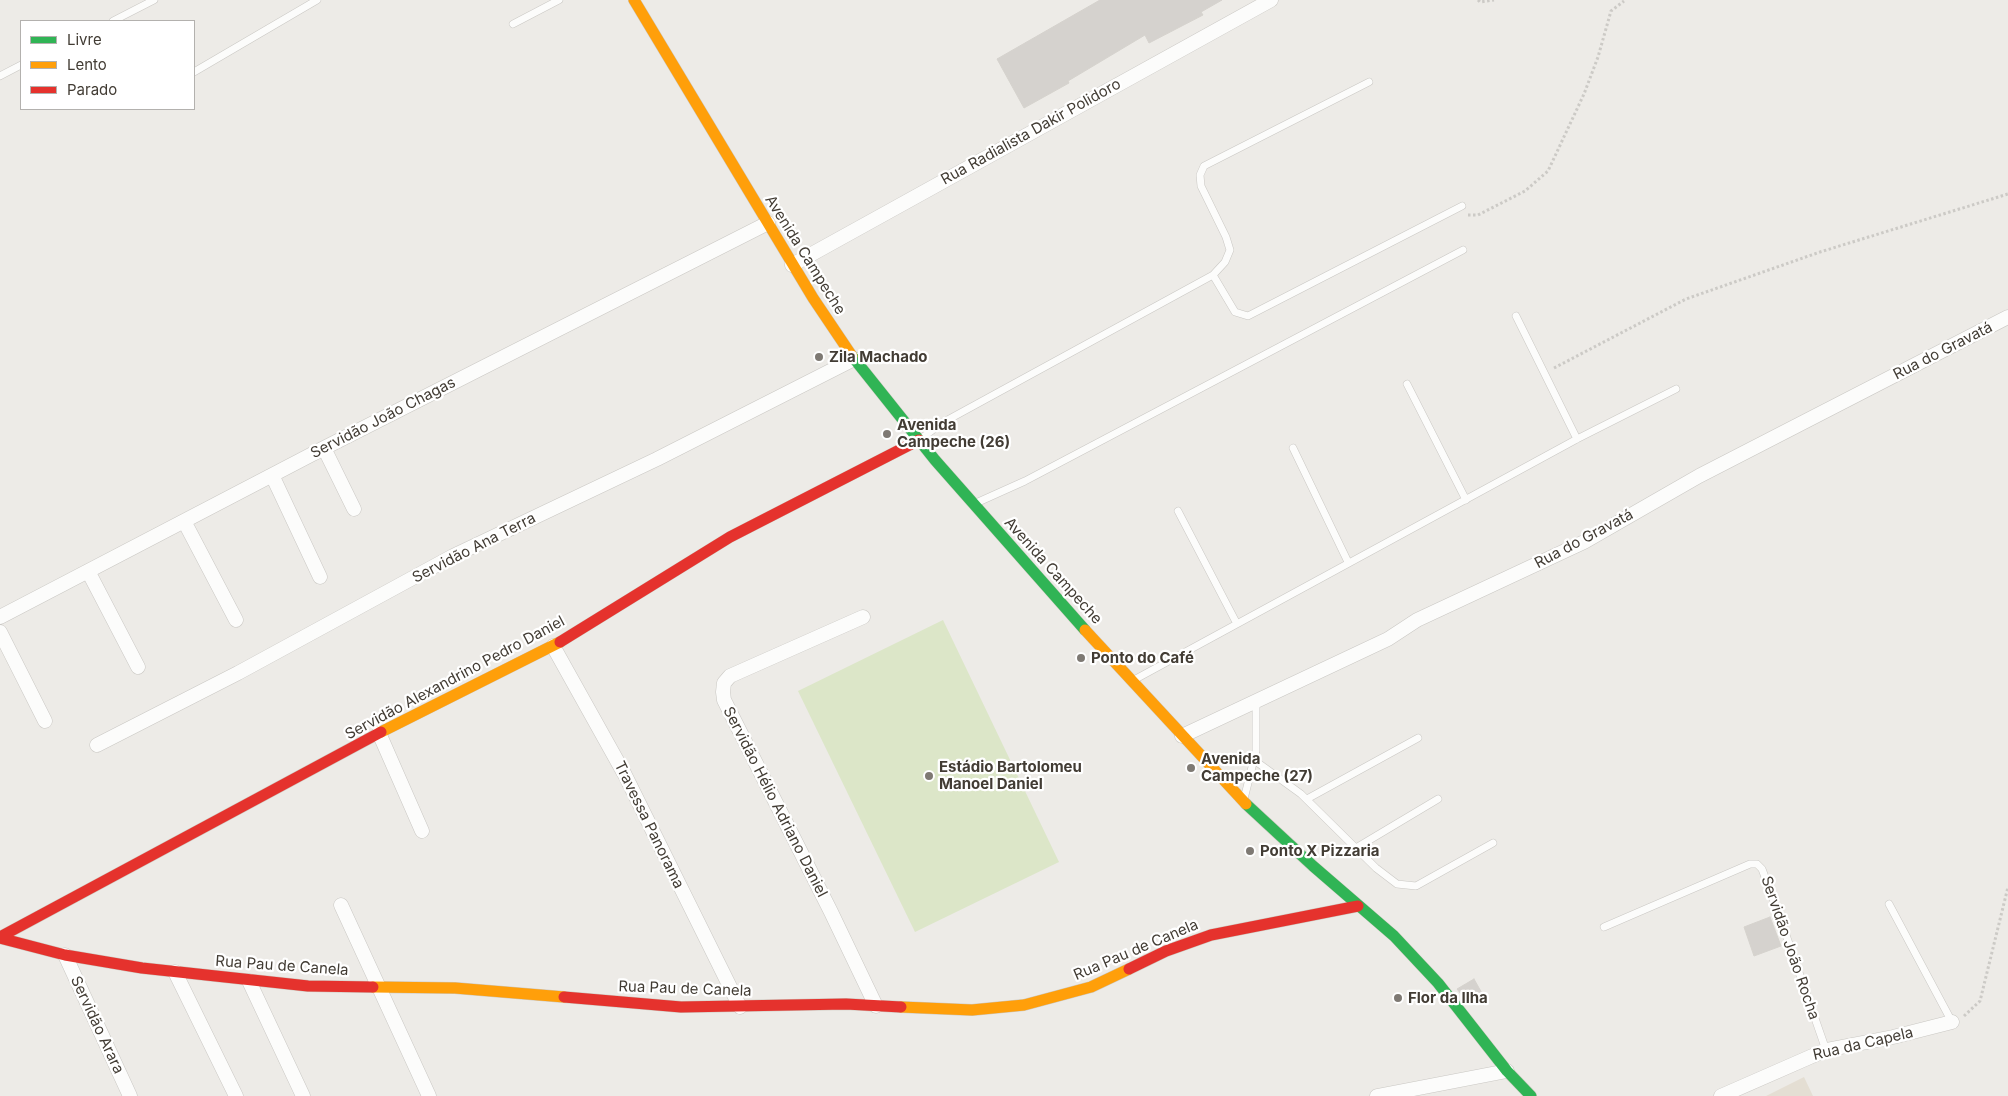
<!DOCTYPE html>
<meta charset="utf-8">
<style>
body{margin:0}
#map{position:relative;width:2008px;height:1096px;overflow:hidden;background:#edebe7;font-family:Inter,sans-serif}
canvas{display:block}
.legend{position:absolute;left:20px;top:20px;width:175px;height:90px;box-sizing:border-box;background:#fff;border:1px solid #b3b1ae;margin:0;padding:6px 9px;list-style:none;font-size:15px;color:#423c34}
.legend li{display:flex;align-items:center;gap:10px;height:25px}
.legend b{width:25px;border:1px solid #b3b1ae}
</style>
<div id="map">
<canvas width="2008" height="1096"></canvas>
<ul class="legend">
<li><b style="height:6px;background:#30b455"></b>Livre</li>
<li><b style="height:6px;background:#ff9f0a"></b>Lento</li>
<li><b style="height:6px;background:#e5322d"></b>Parado</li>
</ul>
</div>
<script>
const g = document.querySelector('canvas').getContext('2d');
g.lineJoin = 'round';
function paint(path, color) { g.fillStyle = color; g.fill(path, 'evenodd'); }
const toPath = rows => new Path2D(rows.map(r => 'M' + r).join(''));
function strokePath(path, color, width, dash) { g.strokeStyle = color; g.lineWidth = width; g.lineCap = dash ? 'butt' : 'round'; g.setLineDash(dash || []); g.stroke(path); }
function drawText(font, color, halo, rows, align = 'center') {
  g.font = font + ' Inter,sans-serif'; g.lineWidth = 4.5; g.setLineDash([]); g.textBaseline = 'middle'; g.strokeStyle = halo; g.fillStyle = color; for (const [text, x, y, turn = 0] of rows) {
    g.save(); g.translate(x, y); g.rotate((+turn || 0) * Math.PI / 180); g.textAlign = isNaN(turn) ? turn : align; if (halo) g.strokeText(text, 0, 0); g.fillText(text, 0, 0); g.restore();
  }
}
const education = toPath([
 [1804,1077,1813,1096,1766,1096]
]);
const green = toPath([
 [943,620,1059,862,915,932,798,691]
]);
const building = toPath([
 [1100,0,1222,0,1201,12,1203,15,1149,43,1145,35,1068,81,1069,83,1024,108,997,59,1100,0],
 [1770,917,1781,946,1754,956,1744,927,1770,917],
 [1474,979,1483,995,1468,1003,1457,989,1474,979]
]);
const path = toPath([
 [1478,0,1480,2,1494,0],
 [1468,215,1478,215,1525,191,1548,171,1584,94,1598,57,1611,11,1624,1],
 [1554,368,1686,299,1820,252,2008,194],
 [1964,1016,1980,1001,2008,887]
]);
const lane = toPath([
 [113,21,154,0],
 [513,24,559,0],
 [194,72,317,0],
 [0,76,21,65],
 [1213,275,1225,262,1230,250,1226,237,1201,186,1200,175,1204,166,1369,82],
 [1516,316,1577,439],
 [1407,384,1466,500],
 [919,440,942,423,1213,275,1235,312,1248,316,1462,206],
 [1293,448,1348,562],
 [976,503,1025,481,1463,250],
 [1178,511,1237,624],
 [1132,681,1577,439,1676,389],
 [1254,760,1301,794,1376,868,1397,884,1416,886,1493,843],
 [1244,799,1256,751,1256,701],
 [1307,799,1418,738],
 [1356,848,1438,799],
 [1889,904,1952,1022],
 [1604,927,1750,864,1757,864,1762,869,1778,912,1826,1050]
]);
const street = toPath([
 [792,265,1271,0],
 [324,448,354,509],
 [272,475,320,577],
 [184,521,236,620],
 [88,571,138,667],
 [0,617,324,448,768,223],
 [863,617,730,676,724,683,723,692,724,700,831,912,876,1006],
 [0,632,45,721],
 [553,646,625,775,740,1007],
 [379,733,422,831],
 [1182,736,1388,639,1417,620,1584,542,1699,476,2008,317],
 [97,745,238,673,453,556,657,459,854,359],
 [341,905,429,1096],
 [65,955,130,1096],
 [175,972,236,1096],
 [249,981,303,1096],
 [1377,1096,1507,1071],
 [1721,1096,1826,1050,1893,1037,1952,1022]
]);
const fast = toPath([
 [852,356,935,460,1085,630],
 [1246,804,1313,866,1394,936,1438,983,1507,1071,1531,1096]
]);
const slow = toPath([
 [634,0,813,298,852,356],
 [1085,630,1246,804],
 [381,732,560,642],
 [373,987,455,988,564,997],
 [901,1007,972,1010,1024,1005,1091,987,1129,969]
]);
const jam = toPath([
 [560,642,730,537,919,440],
 [0,937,381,732],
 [0,938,65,955,142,968,308,986,373,987],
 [1129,969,1166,951,1211,935,1358,906],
 [564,997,681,1007,846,1004,901,1007]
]);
const markers = [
 [819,357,5,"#7e7973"],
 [887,434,5,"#7e7973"],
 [1081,658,5,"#7e7973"],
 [1191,768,5,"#7e7973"],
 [929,776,5,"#7e7973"],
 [1250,851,5,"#7e7973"],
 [1398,998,5,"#7e7973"]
];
const streetNames = [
 ["Rua Radialista Dakir Polidoro",1031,132,-29],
 ["Avenida Campeche",805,255,58],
 ["Rua do Gravatá",1943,351,-27],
 ["Servidão João Chagas",383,418,-27],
 ["Rua do Gravatá",1584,539,-28],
 ["Servidão Ana Terra",474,548,-27],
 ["Avenida Campeche",1053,571,48],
 ["Servidão Alexandrino Pedro Daniel",455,678,-28],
 ["Servidão Hélio Adriano Daniel",775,802,63],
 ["Travessa Panorama",649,825,64],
 ["Servidão João Rocha",1790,948,71],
 ["Rua Pau de Canela",1136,950,-23],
 ["Rua Pau de Canela",282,966,4],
 ["Rua Pau de Canela",685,989,2],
 ["Servidão Arara",97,1025,65],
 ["Rua da Capela",1863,1044,-13]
];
const poiNames = [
 ["Zila Machado",829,357],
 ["Avenida",897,425],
 ["Campeche (26)",897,442],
 ["Ponto do Café",1091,658],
 ["Avenida",1201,759],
 ["Campeche (27)",1201,776],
 ["Estádio Bartolomeu",939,767],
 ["Manoel Daniel",939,784],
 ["Ponto X Pizzaria",1260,851],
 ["Flor da Ilha",1408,998]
];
paint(education, '#e4ded3');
paint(green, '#dce6c8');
paint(building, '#d5d2ce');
strokePath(building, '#d5d2cd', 1);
strokePath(lane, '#c9c7c3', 8);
strokePath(street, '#c9c7c3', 15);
strokePath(fast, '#ccc7be', 12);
strokePath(slow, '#ccc7be', 12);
strokePath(jam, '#ccc7be', 12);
strokePath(path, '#cccac6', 3, [2.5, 2.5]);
strokePath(lane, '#fcfcfb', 7);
strokePath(street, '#fcfcfb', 14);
strokePath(fast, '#30b455', 11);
strokePath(slow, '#ff9f0a', 11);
strokePath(jam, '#e5322d', 11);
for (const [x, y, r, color] of markers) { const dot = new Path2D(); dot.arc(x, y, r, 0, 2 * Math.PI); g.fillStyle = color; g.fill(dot); strokePath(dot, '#fff', 2); }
drawText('15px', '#423c34', '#fff', streetNames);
drawText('bold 15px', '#423c34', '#fff', poiNames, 'left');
</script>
